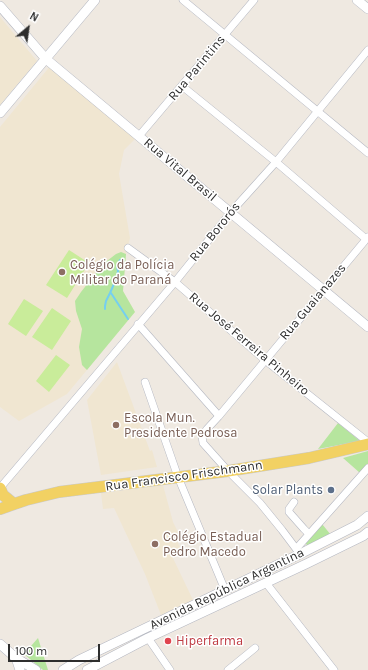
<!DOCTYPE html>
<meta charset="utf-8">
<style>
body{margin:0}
#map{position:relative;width:368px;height:670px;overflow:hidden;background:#efe9e1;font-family:Karla,sans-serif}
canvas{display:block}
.north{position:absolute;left:8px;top:8px;width:40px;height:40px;-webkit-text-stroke:3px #fff;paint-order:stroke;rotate:29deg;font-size:11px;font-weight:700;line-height:16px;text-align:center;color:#2e2e2e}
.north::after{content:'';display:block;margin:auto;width:14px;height:18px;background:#2e2e2e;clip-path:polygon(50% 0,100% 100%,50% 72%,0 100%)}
.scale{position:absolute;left:8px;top:644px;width:92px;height:18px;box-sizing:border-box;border:2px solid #2e2e2e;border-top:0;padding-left:5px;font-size:12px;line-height:14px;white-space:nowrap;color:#2e2e2e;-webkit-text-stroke:3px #fff;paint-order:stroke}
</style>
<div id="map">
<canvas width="368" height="670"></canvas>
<div class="north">N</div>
<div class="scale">100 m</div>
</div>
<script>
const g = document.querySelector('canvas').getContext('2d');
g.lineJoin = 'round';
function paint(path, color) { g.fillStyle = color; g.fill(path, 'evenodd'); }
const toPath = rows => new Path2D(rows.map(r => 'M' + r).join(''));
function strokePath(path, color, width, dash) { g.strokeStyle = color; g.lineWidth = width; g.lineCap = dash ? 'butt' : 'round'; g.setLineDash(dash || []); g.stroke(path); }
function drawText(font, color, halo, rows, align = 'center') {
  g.font = font + ' Karla,sans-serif'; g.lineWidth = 3; g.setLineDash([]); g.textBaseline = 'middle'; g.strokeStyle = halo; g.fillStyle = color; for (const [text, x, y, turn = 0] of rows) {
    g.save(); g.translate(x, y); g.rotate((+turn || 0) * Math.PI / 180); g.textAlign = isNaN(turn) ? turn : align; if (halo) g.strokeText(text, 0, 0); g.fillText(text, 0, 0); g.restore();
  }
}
const education = toPath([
 [0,17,37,61,0,105],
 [51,65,137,137,124,150,119,174,130,238,126,254,123,291,135,312,67,394,19,421,0,407,0,127],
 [117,362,150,451,152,450,157,467,101,475,87,400],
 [163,485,173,522,179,534,175,537,182,551,172,556,193,600,161,615,145,574,114,508,103,509,101,493]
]);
const green = toPath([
 [121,252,126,254,123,291,135,312,87,370,82,365,79,347,82,329,76,311,75,301,81,292,103,264,116,254],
 [338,423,360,441,318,449],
 [368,451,368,465,360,473,343,458],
 [322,524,331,535,309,547,305,543],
 [38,638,48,670,43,670,24,654]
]);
const pitch = toPath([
 [69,250,89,263,67,298,46,285],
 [24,299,43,311,26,336,8,324],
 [52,308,71,321,52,350,32,337],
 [56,355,70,365,49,392,36,381]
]);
const stream = toPath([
 [111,293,128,319],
 [105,309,105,306,106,301,110,293,117,277,118,271,117,267,120,260]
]);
const street = toPath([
 [183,0,368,153],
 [182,86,276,162,366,239],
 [139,136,254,0],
 [128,248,175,282,265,360,368,442],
 [138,324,219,416],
 [145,382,178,477,225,590],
 [0,488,175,282,231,212,276,162,368,50],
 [294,502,289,509,289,512,304,529,309,534],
 [296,549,368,468],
 [300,554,282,530,260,503,228,471,203,443,202,436,207,429,219,416,368,237],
 [266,583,334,670],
 [148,638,170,670],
 [228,670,255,648]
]);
const secondary = toPath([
 [357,0,368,9],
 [0,6,46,59,368,327],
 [0,113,95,0],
 [0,644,16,658,36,670],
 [16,658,20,670],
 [63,670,79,660,300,554,357,525,368,516],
 [87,670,148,638,306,564,363,536,368,532]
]);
const primary = toPath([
 [0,488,3,495,14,504],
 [0,509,14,504,26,500,59,492,228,471,309,458,368,444]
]);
const markers = [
 [62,272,4,"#8d6e63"],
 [116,425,4,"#8d6e63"],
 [331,490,4,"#5c6f8a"],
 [155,544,4,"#8d6e63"],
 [168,641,4,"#e0444e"]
];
const streetNames = [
 ["Rua Parintins",197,68,-50],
 ["Rua Vital Brasil",180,170,40],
 ["Rua Bororós",215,232,-51],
 ["Rua Guaianazes",313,302,-50],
 ["Rua José Ferreira Pinheiro",249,344,40],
 ["Rua Francisco Frischmann",184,476,-8],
 ["Avenida República Argentina",227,589,-26]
];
const educationNames = [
 ["Colégio da Polícia",70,265],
 ["Militar do Paraná",70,280],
 ["Escola Mun.",124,418],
 ["Presidente Pedrosa",124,433],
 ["Colégio Estadual",163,537],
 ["Pedro Macedo",163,552]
];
const serviceNames = [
 ["Solar Plants",323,490]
];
const healthNames = [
 ["Hiperfarma",176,641]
];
paint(education, '#f0e6d1');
paint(green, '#b6e59e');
paint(pitch, '#c9ec9a');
strokePath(stream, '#75cff0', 2);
strokePath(street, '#b4b7c1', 8);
strokePath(secondary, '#b4b7c1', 10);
strokePath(primary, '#c9c9c9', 12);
strokePath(street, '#fff', 7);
strokePath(secondary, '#fff', 9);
strokePath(primary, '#f2d163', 11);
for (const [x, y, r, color] of markers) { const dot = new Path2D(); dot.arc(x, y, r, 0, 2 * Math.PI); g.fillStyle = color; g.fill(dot); strokePath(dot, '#fff', 1.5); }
drawText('13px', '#2e2e2e', '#fff', streetNames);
drawText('13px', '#785e54', '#fff', educationNames, 'left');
drawText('13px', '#4e5e75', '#fff', serviceNames, 'right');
drawText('13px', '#be3a42', '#fff', healthNames, 'left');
</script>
